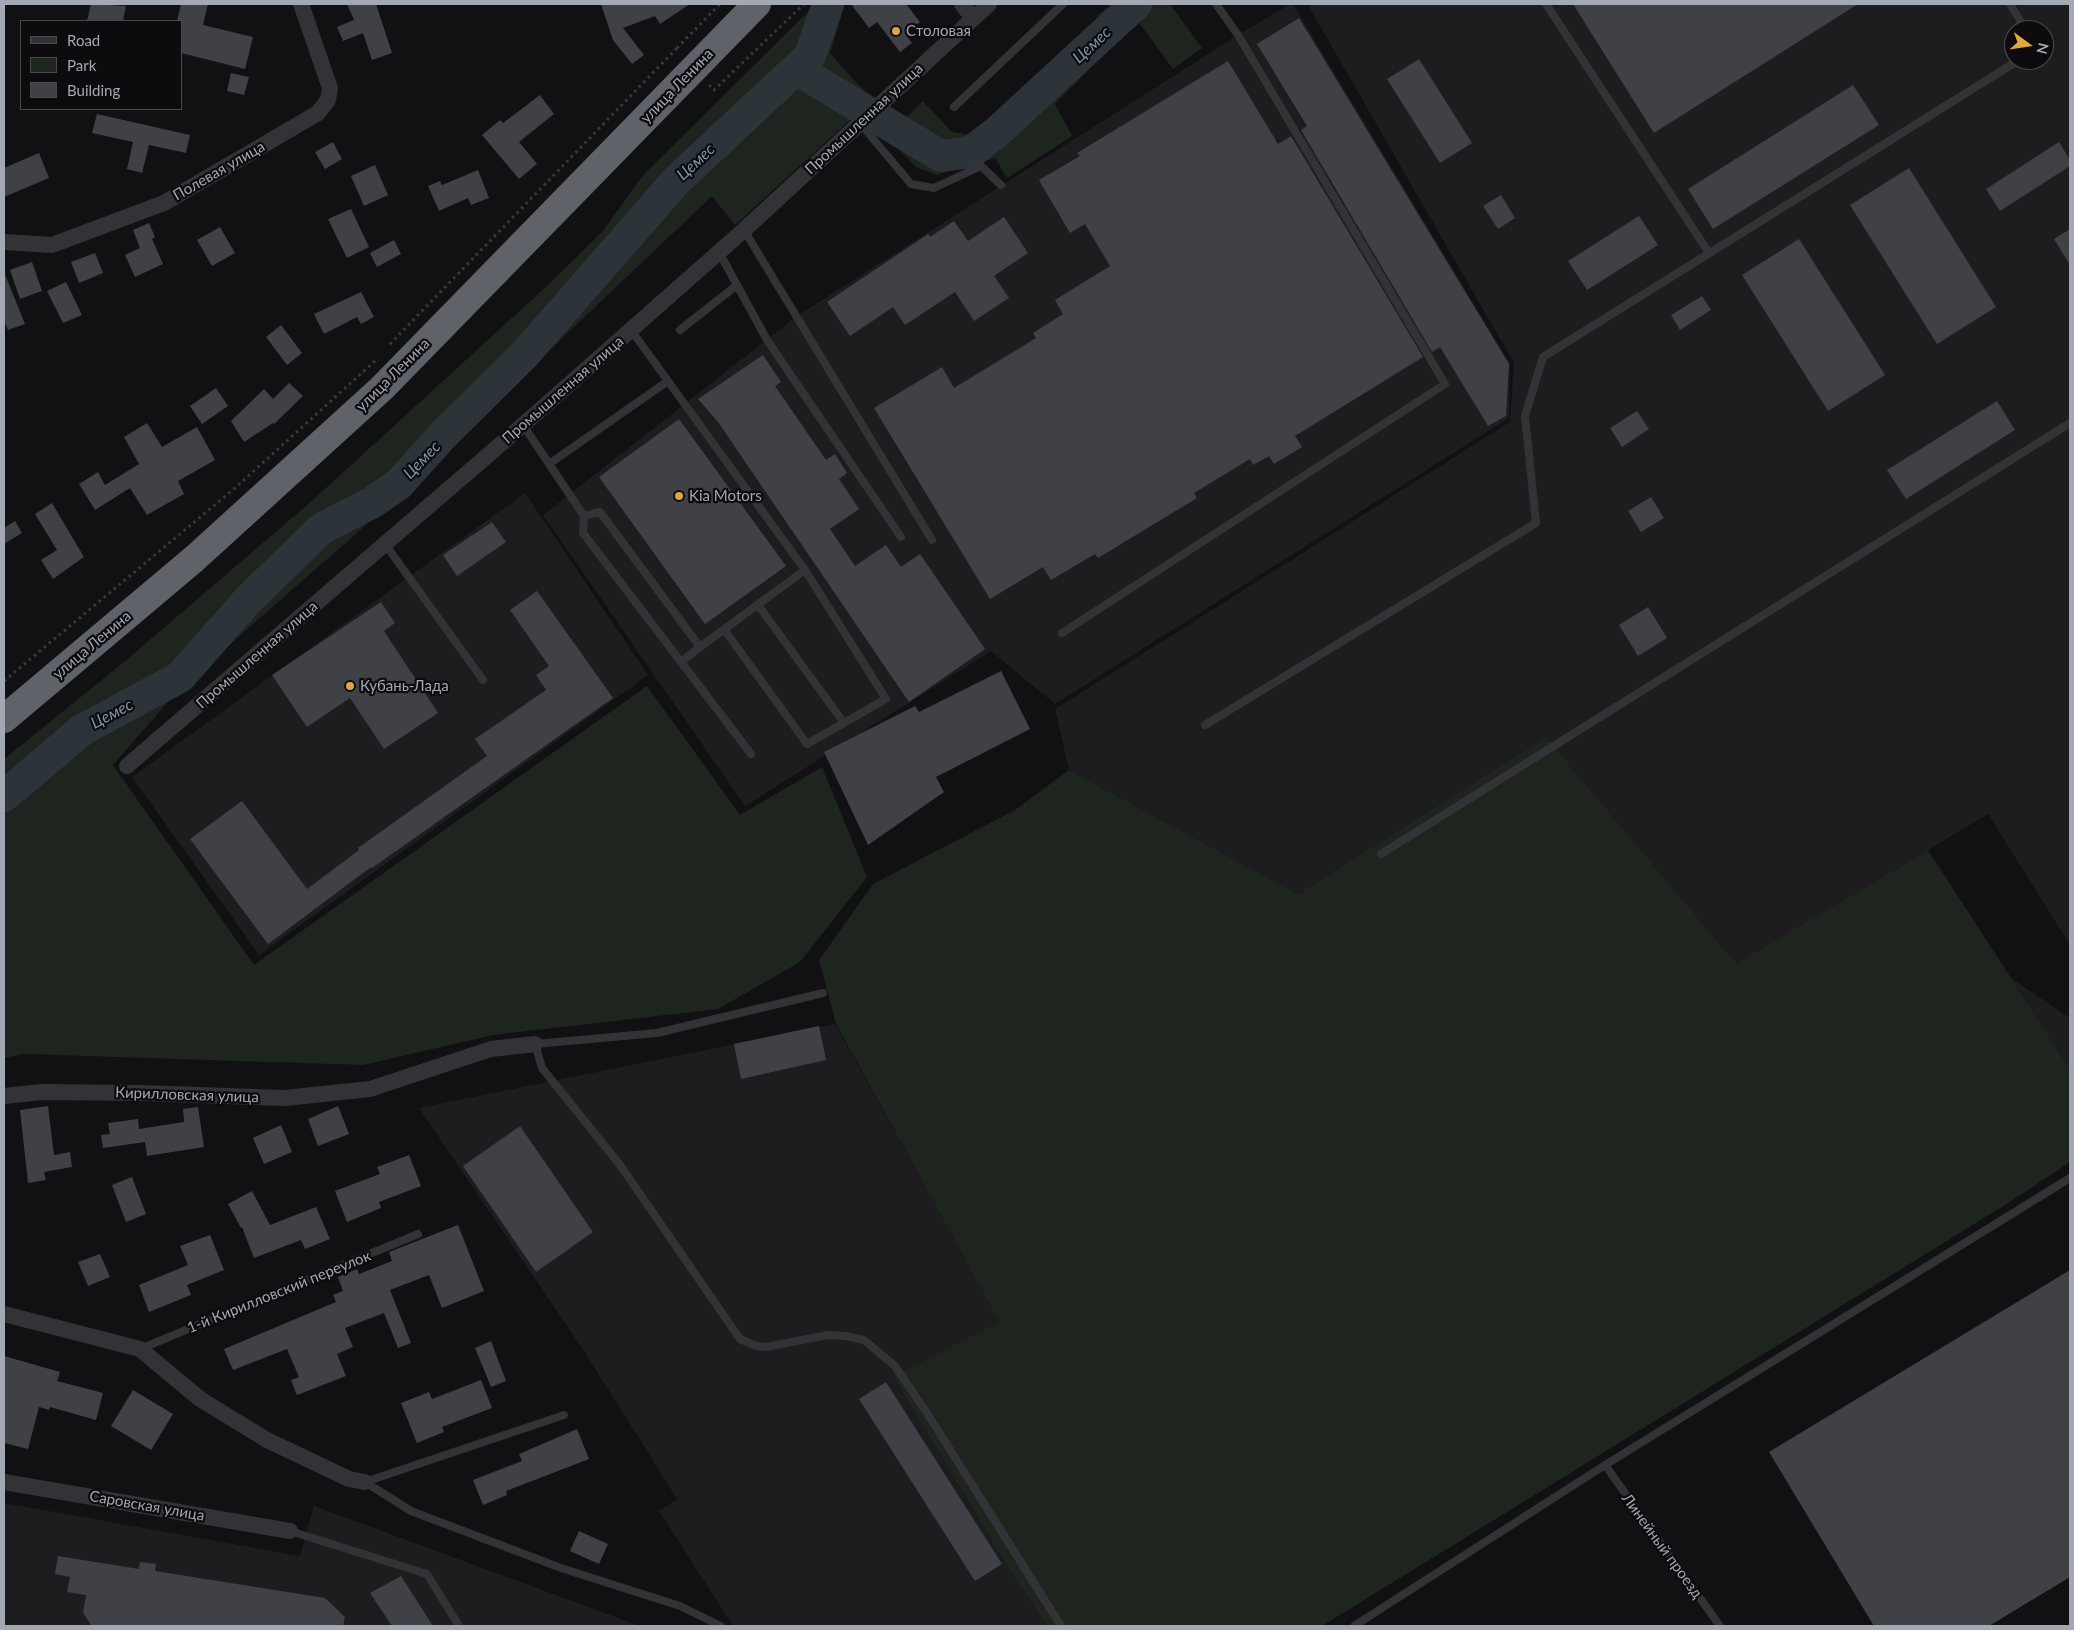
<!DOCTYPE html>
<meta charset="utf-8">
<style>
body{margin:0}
#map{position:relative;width:2074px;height:1630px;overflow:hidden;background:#111113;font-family:Lato,sans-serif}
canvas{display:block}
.frame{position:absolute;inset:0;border:5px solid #a4a8b2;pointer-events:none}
.legend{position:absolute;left:20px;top:20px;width:162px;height:90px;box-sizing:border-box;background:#0c0c0e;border:1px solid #494a50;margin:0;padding:6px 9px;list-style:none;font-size:15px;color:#a4a8b2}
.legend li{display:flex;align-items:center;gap:10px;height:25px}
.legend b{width:25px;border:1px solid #494a50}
.north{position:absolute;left:2004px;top:20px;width:50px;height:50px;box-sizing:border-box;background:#0c0c0e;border:1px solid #494a50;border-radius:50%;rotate:104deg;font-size:14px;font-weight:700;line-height:20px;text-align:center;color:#a4a8b2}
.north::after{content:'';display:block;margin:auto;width:18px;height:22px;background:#dfa83d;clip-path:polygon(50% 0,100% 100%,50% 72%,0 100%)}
</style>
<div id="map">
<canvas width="2074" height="1630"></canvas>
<div class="frame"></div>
<ul class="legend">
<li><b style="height:6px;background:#333337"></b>Road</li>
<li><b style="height:14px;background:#1e251f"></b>Park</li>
<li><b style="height:14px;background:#404146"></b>Building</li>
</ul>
<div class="north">N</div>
</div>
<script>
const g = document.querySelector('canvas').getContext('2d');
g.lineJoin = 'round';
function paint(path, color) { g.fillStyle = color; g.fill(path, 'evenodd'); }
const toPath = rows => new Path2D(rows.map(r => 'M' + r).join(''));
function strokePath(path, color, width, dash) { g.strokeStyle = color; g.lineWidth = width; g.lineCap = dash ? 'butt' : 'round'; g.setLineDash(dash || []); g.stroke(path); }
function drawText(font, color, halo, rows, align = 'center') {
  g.font = font + ' Lato,sans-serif'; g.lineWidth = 4.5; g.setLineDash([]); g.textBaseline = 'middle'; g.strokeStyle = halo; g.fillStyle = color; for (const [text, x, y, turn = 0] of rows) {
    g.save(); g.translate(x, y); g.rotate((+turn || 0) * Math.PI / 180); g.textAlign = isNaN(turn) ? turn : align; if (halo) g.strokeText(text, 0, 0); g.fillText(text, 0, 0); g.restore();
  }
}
const built = toPath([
 [1290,4,1293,4,1510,364,1509,418,1055,704,991,651,745,806,543,515,797,316,1238,35],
 [1314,4,2070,4,2070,945,1988,814,1736,965,1546,737,1298,894,1069,770,1055,709,1510,422,1514,363,1309,7],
 [2014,30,2044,30,2044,60,2014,60],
 [525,493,648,675,259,955,132,777],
 [2011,978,2070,1018,2070,1069],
 [835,1024,1001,1322,893,1376,1010,1571,1047,1626,733,1626,659,1511,677,1499,586,1354,419,1108],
 [4,1503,300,1556,314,1506,640,1626,4,1626]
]);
const green = toPath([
 [816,4,845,4,830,53,872,100,735,225,712,196,357,533,181,687,113,765,254,965,647,686,740,815,822,767,867,877,800,962,718,1009,493,1035,363,1065,23,1054,4,1058,4,759,124,662,314,499,549,284,602,232,644,174],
 [1112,4,1170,4,1202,48,1173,69,1137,20,1116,40,1098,15],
 [1088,26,1108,50,1055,104,1072,136,1007,178,995,158,937,175,916,167,887,137,923,101,952,132,971,135],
 [1546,737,1736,964,1928,850,2070,1069,2070,1162,2010,1202,1322,1626,1047,1626,1010,1571,893,1376,1000,1322,836,1024,819,960,873,884,1015,810,1069,770,1298,894]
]);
const river = toPath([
 [796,69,941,156,971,152,997,132,1136,4],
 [4,796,82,730,180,677,248,600,321,529,373,502,399,484,442,436,524,355,677,180,810,56,828,4]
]);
const building = toPath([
 [91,4,126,6,123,21,87,21],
 [181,4,208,4,203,25,253,37,245,69,181,53,181,21,177,21],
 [347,4,376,4,392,53,372,60,363,33,343,41,337,27,354,20],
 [601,4,690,4,660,24,655,16,623,28,644,55,632,64,613,40],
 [851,4,906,4,920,22,905,34,912,43,900,52,877,22,869,28],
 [1573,4,1858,4,1654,133],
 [1299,18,1509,364,1506,416,1488,426,1440,347,1432,352,1301,130,1307,126,1257,44],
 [1419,59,1472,143,1440,163,1387,79],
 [1228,61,1278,144,1291,136,1423,357,1295,436,1302,447,1274,464,1269,456,1253,465,1250,459,1194,493,1197,498,1098,558,1095,554,1051,580,1043,567,990,599,874,408,942,367,954,388,1036,338,1033,333,1063,314,1055,300,1110,266,1085,224,1070,233,1039,180,1080,156,1077,153],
 [231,73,249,77,244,95,227,91],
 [1853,85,1879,125,1713,229,1688,189],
 [540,95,554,114,519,142,537,164,519,179,482,135,500,120,503,123],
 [97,114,190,135,186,153,149,145,142,173,127,169,133,142,92,133],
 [333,142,342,159,325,169,315,152],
 [2059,142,2070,160,2070,166,2000,211,1986,189],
 [39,153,49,178,4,197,4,168],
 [375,165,388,195,364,206,351,176],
 [1909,168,1996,307,1937,344,1850,205],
 [478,170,489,198,471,205,468,198,439,211,428,186,440,181,442,185],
 [1501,195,1515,218,1498,229,1483,206],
 [351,209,369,247,347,258,328,219],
 [1639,216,1658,245,1587,290,1568,261],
 [1004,217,1028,253,994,276,1009,298,974,321,955,292,905,325,893,307,850,336,827,302,928,234,930,237,954,221,968,241],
 [149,223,155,237,152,239,163,264,135,277,125,255,140,248,133,230],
 [220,227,235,253,212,266,197,240],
 [2070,229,2070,265,2054,239],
 [1799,239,1885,375,1828,411,1742,275],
 [394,240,401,254,377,267,370,253],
 [95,253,103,273,79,283,71,262],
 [32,262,42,291,20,299,10,270],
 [4,272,25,324,8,330,4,320],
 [66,282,82,315,63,323,47,291],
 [361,292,374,317,361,324,357,317,324,334,314,314],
 [1702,296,1711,310,1680,330,1671,315],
 [281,325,302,353,287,365,266,337],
 [763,355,781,382,775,386,826,460,835,454,847,473,839,479,859,509,830,529,855,566,886,545,901,567,920,554,985,649,909,702,718,422,698,399],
 [289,383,303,396,274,424,273,423,244,442,231,421,264,389,273,399],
 [216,388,228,406,202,424,190,406],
 [1997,401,2015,430,1906,499,1887,470],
 [1637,411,1649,429,1622,447,1610,428],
 [679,419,786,566,705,624,599,477],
 [147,423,162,447,197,427,215,460,178,481,184,494,147,515,130,488,95,510,79,484,98,472,105,485,139,464,124,437],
 [1651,497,1664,518,1641,532,1628,511],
 [52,503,84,557,53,579,41,560,57,550,35,514],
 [15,521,22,533,4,544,4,528],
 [492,522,506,542,457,576,443,555],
 [537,591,613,698,372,868,371,867,268,944,190,839,242,801,307,889,359,850,358,848,487,756,475,739,546,690,536,675,549,666,510,610],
 [381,602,395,623,384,631,438,713,384,749,350,698,307,727,272,675],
 [1648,607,1667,638,1638,656,1619,625],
 [1001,671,1030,729,936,777,944,792,868,845,824,752,915,706,919,712],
 [819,1026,826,1060,741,1079,734,1044],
 [48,1106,54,1155,70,1152,72,1167,44,1172,46,1180,28,1183,20,1110],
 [338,1106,349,1134,318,1146,308,1119],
 [198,1107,204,1147,147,1156,145,1142,103,1148,101,1135,110,1134,108,1123,138,1119,139,1129,184,1122,183,1109],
 [281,1125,292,1152,264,1164,253,1138],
 [520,1126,593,1232,536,1272,463,1166],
 [409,1155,421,1186,379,1202,381,1208,347,1222,335,1191,380,1174,377,1167],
 [132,1177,146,1214,126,1222,112,1185],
 [252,1191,270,1225,316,1207,330,1239,305,1249,301,1240,254,1258,242,1227,241,1228,228,1204],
 [458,1225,484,1291,442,1308,429,1275,390,1290,411,1343,398,1348,384,1313,345,1328,353,1347,337,1354,346,1376,297,1395,291,1380,299,1377,287,1349,233,1370,224,1349,336,1302,333,1295,343,1291,338,1277,357,1269,359,1274,392,1261,389,1252],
 [210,1235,224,1270,187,1285,191,1295,149,1312,139,1285,188,1265,180,1246],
 [100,1254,110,1277,88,1286,78,1262],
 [2070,1270,2070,1577,1989,1626,1874,1626,1769,1452],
 [491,1341,506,1381,491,1387,475,1348],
 [4,1356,60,1372,57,1381,103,1393,96,1420,50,1407,49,1410,39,1407,28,1449,4,1443],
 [481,1380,492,1408,442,1427,444,1432,417,1443,401,1403,429,1392,432,1399],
 [886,1382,1002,1564,975,1581,859,1399],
 [133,1390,173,1414,151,1450,111,1426],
 [577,1429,589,1459,506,1491,507,1495,483,1505,473,1480,522,1461,519,1454],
 [579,1531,608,1544,599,1564,570,1551],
 [58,1556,139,1569,140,1562,156,1564,155,1571,325,1598,345,1617,343,1626,92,1626,83,1613,86,1595,67,1592,70,1577,55,1574],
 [401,1576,433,1626,392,1626,370,1593]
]);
const path = toPath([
 [677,48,720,4],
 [709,85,714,90,804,4],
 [390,344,677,48],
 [4,681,235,488,376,360]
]);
const lane = toPath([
 [1546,4,1709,253],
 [2010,4,2026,30],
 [954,107,1063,4],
 [859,122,911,184,934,188,981,166,1001,185],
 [744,230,932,540],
 [719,252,767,340,901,537],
 [631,330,805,570,886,699,807,744,726,632],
 [680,330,737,285],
 [523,425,584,516,583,533,751,754],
 [549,464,668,381],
 [584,516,600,512,700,647,805,570],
 [385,544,483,680],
 [758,605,844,723],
 [1062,633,1445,384,1238,35,1216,4],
 [681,662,700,647],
 [1205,725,1536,523,1525,416,1543,357,2019,60],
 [1381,854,2070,423],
 [823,993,657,1033,535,1044,542,1068,620,1165,740,1339,756,1346,766,1347,828,1335,846,1336,864,1340,895,1366,927,1413,1061,1626],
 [140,1349,418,1234],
 [1605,1465,1720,1626],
 [365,1482,411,1511,561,1568,680,1606,721,1626],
 [365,1482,564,1415],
 [290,1531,427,1574,459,1626],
 [1354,1626,1605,1465,2070,1178]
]);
const street = toPath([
 [962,4,972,17],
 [4,242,52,245,164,203,318,113,328,100,330,88,301,4],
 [127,766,523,425,744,230,989,4],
 [4,1096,42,1092,141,1093,285,1098,370,1089,491,1049,535,1044],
 [4,1314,140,1349,200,1399,267,1440,349,1479,365,1482],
 [4,1482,290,1531]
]);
const highway = toPath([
 [4,719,194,559,382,388,757,4]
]);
const markers = [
 [896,31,5,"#dfa83d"],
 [679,496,5,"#dfa83d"],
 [350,686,5,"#dfa83d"]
];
const poiNames = [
 ["Столовая",906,31],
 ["Kia Motors",689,496],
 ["Кубань-Лада",360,686]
];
const streetNames = [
 ["улица Ленина",677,86,-46],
 ["Промышленная улица",864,119,-43],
 ["Полевая улица",219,171,-30],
 ["улица Ленина",393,375,-45],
 ["Промышленная улица",563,390,-41],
 ["улица Ленина",92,645,-40],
 ["Промышленная улица",257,655,-41],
 ["Кирилловская улица",187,1095,2],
 ["1-й Кирилловский переулок",279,1292,-22],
 ["Саровская улица",147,1506,10],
 ["Линейный проезд",1662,1546,54]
];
const waterNames = [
 ["Цемес",1092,45,-43],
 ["Цемес",696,162,-43],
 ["Цемес",422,460,-46],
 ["Цемес",112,714,-28]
];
paint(built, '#1d1d1f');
paint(green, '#1e251f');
strokePath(river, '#2c343a', 32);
paint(building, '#404146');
strokePath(path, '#393a3e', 3, [2.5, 4]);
strokePath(lane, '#333337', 8);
strokePath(street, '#333337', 16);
strokePath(highway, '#5f6268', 28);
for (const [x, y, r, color] of markers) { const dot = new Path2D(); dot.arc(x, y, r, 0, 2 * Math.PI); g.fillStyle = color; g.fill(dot); strokePath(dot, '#0c0c0e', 2); }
drawText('15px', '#a4a8b2', '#0c0c0e', poiNames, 'left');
drawText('15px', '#a4a8b2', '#0c0c0e', streetNames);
drawText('italic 16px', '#7e96aa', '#0c0c0e', waterNames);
</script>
